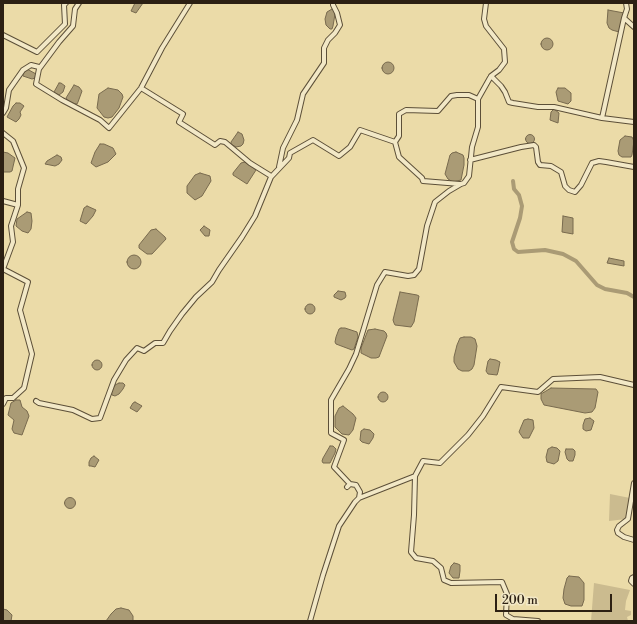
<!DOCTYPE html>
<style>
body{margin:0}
#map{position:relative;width:637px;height:624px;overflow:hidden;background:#ebdba8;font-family:"Libre Bodoni",serif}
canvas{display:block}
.frame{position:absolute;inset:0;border:4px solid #2c2013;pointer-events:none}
.scale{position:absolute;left:495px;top:594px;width:117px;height:18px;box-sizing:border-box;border:2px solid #2c2013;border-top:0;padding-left:5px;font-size:12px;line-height:14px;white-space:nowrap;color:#2c2013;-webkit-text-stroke:3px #f2e8c6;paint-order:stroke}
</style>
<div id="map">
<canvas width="637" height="624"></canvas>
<div class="frame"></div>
<div class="scale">200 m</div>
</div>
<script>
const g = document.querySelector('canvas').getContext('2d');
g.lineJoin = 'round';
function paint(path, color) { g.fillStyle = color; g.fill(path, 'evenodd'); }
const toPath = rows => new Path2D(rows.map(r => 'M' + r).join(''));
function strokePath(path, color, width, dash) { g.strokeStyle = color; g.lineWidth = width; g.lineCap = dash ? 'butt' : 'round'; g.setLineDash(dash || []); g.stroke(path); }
const green = toPath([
 [610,494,630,498,626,519,609,521],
 [594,583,630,590,626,601,625,610,631,611,631,615,627,617,628,621,591,621]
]);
const water = toPath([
 [135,3,143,3,136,13,131,11,135,3],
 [332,9,334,10,335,14,333,26,332,29,330,29,326,25,325,19,327,12,332,9],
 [608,10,624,13,619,32,612,30,609,28,607,23,608,10],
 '541 44a6 6 0 1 1 12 0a6 6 0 1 1-12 0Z',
 '382 68a6 6 0 1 1 12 0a6 6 0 1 1-12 0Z',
 [27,69,36,74,35,78,32,79,23,76,23,73,27,69],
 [59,83,61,83,65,86,63,92,59,95,54,92,59,83],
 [74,85,79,87,82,91,78,102,77,104,74,104,68,101,66,98,74,85],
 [108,88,118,90,122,94,123,97,119,108,112,117,108,118,104,117,97,108,99,94,108,88],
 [558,88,565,88,571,93,571,101,568,104,558,101,556,92,558,88],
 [16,103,20,103,24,106,20,112,21,115,19,119,16,122,7,117,13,106,16,103],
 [554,109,559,113,558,123,550,120,551,112,554,109],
 [238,132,242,134,244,140,243,144,241,146,236,147,231,144,231,142,238,132],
 '525.5 139a4.5 4.5 0 1 1 9 0a4.5 4.5 0 1 1-9 0Z',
 [625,136,632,137,634,141,632,155,631,157,622,157,619,155,618,151,620,140,625,136],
 [100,144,104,144,113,148,116,154,108,162,96,167,91,163,95,152,100,144],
 [3,152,8,153,15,158,12,171,10,172,3,172,3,152],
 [456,152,463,155,464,158,464,165,461,180,453,182,448,179,445,174,450,155,452,153,456,152],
 [57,155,61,157,62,160,59,164,55,166,45,164,47,161,57,155],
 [245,162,256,170,247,184,233,175,233,173,241,163,245,162],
 [200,173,210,176,211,181,202,196,195,200,187,193,187,186,195,175,200,173],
 [87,206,96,210,93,216,86,224,80,221,84,208,87,206],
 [27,212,31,213,32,221,31,229,28,233,22,231,16,226,17,219,27,212],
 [563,216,573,218,573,234,562,232,563,216],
 [204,226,210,230,209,236,205,236,200,230,204,226],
 [156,229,165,237,166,239,152,254,147,254,139,248,139,245,151,230,156,229],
 '127 262a7 7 0 1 1 14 0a7 7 0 1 1-14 0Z',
 [609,258,624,261,624,266,607,263,609,258],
 [338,291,345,292,346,296,345,298,341,300,334,297,334,295,338,291],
 [400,292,417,295,419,296,414,322,411,327,395,325,394,323,393,320,400,292],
 '305 309a5 5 0 1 1 10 0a5 5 0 1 1-10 0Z',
 [341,328,345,328,357,332,358,337,354,349,352,350,336,344,335,342,336,337,339,329,341,328],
 [375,329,384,331,386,333,387,336,379,357,376,358,371,358,361,353,361,348,368,330,375,329],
 [464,337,471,337,475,339,477,346,474,365,472,369,469,371,462,371,458,369,454,362,454,357,457,345,460,338,464,337],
 [490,359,496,360,500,362,498,372,497,375,488,374,486,371,488,361,490,359],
 '92 365a5 5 0 1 1 10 0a5 5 0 1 1-10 0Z',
 [119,383,123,383,125,385,123,389,119,394,115,396,112,395,111,391,115,385,119,383],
 [551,388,596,389,598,392,595,408,592,412,585,413,544,405,541,399,541,394,551,388],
 '378 397a5 5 0 1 1 10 0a5 5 0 1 1-10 0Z',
 [16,400,20,400,22,407,27,411,29,416,22,435,14,433,12,429,14,420,8,415,11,403,16,400],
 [135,402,142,406,137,412,130,408,133,403,135,402],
 [343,406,353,414,356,418,353,430,349,435,342,434,335,427,335,416,339,408,343,406],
 [590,418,594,421,591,430,586,431,583,429,583,425,585,419,590,418],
 [528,419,533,420,534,428,529,438,523,438,519,432,521,427,524,420,528,419],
 [364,429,370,430,374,434,373,438,369,444,362,442,360,440,361,431,364,429],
 [330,446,333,446,336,449,335,453,330,463,323,463,322,461,323,458,330,446],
 [552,447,557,448,560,451,558,461,554,464,547,462,546,457,548,449,552,447],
 [566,449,573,449,575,451,575,455,573,461,569,461,567,459,565,452,566,449],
 [94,456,99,460,95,467,91,466,89,466,89,462,91,458,94,456],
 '64.5 503a5.5 5.5 0 1 1 11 0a5.5 5.5 0 1 1-11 0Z',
 [454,563,458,564,460,565,460,571,459,578,453,578,449,573,451,566,454,563],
 [569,576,579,577,584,583,584,600,582,606,571,606,565,604,563,598,564,589,567,578,569,576],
 [121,608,129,610,133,616,133,621,106,621,111,614,116,609,121,608],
 [3,609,7,610,12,615,11,621,3,621,3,609]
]);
const canal = toPath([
 [513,181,514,189,519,195,522,206,520,218,512,242,514,249,518,252,545,250,563,254,576,261,597,285,605,289,627,293,634,297]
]);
const street = toPath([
 [626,3,627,9,624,18,634,27],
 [3,35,37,52,65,24,64,5,66,3],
 [39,69,36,84,62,100,100,120,109,128,141,88,162,48,190,3],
 [491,76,501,86,505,92,509,102,513,103,538,107,554,107,602,118,634,122],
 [141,88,183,114,179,122,215,145,220,141,225,142,250,163,271,176],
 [3,113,6,108,9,90,23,70,31,65,39,67,39,69,59,42,73,26,75,9,79,3],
 [602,118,624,18],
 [3,133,13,141,24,168,18,189,18,205,11,226,13,242,3,269],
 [395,142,399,157,422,178,423,181,460,184],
 [470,160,521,147,534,145,536,147,538,162,540,165,551,166,561,172,565,186,569,190,575,192,581,185,592,163,599,161,606,162,634,167],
 [279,167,283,148,297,120,303,94,324,63,324,48,328,40,335,33,340,25,337,13,333,5,333,3],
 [3,201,18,205],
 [36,401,39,403,73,410,92,419,100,418,114,380,126,360,137,348,144,351,155,343,163,343,170,331,182,314,196,297,212,282,219,270,242,237,255,216,271,177,289,158,290,153,313,140,339,156,350,147,360,130,395,142,399,136,399,114,406,110,438,111,451,96,457,95,469,95,478,99],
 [3,404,6,398,13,398,24,388,32,354,20,310,28,282,3,269],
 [415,476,414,515,411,552,416,558,433,561,441,568,444,580,451,583,502,582,507,594,506,615,513,619],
 [634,483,628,519,619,526,617,530,618,533,624,537,634,540],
 [350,484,334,467,344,440,331,433,331,400,349,369,356,354,377,285,385,272,408,276,414,275,419,269,427,226,435,202,449,191,461,184,464,183,469,176,472,147,478,127,478,99,491,76,499,70,505,62,504,49,486,26,484,19,486,3],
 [347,487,350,484,356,485,360,492,359,498],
 [634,577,632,578,631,581,634,584],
 [310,621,323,575,339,526,355,502,359,498,415,476,423,461,440,463,468,435,483,416,501,387,538,392,553,379,600,377,634,385],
 [512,621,513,619,538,621]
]);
paint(green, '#cbbb8f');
paint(water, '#aa9b75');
strokePath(water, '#786a4e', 1);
strokePath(canal, '#aa9b75', 4);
strokePath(street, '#5c4f38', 6);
strokePath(street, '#f2e8c6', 4);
</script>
